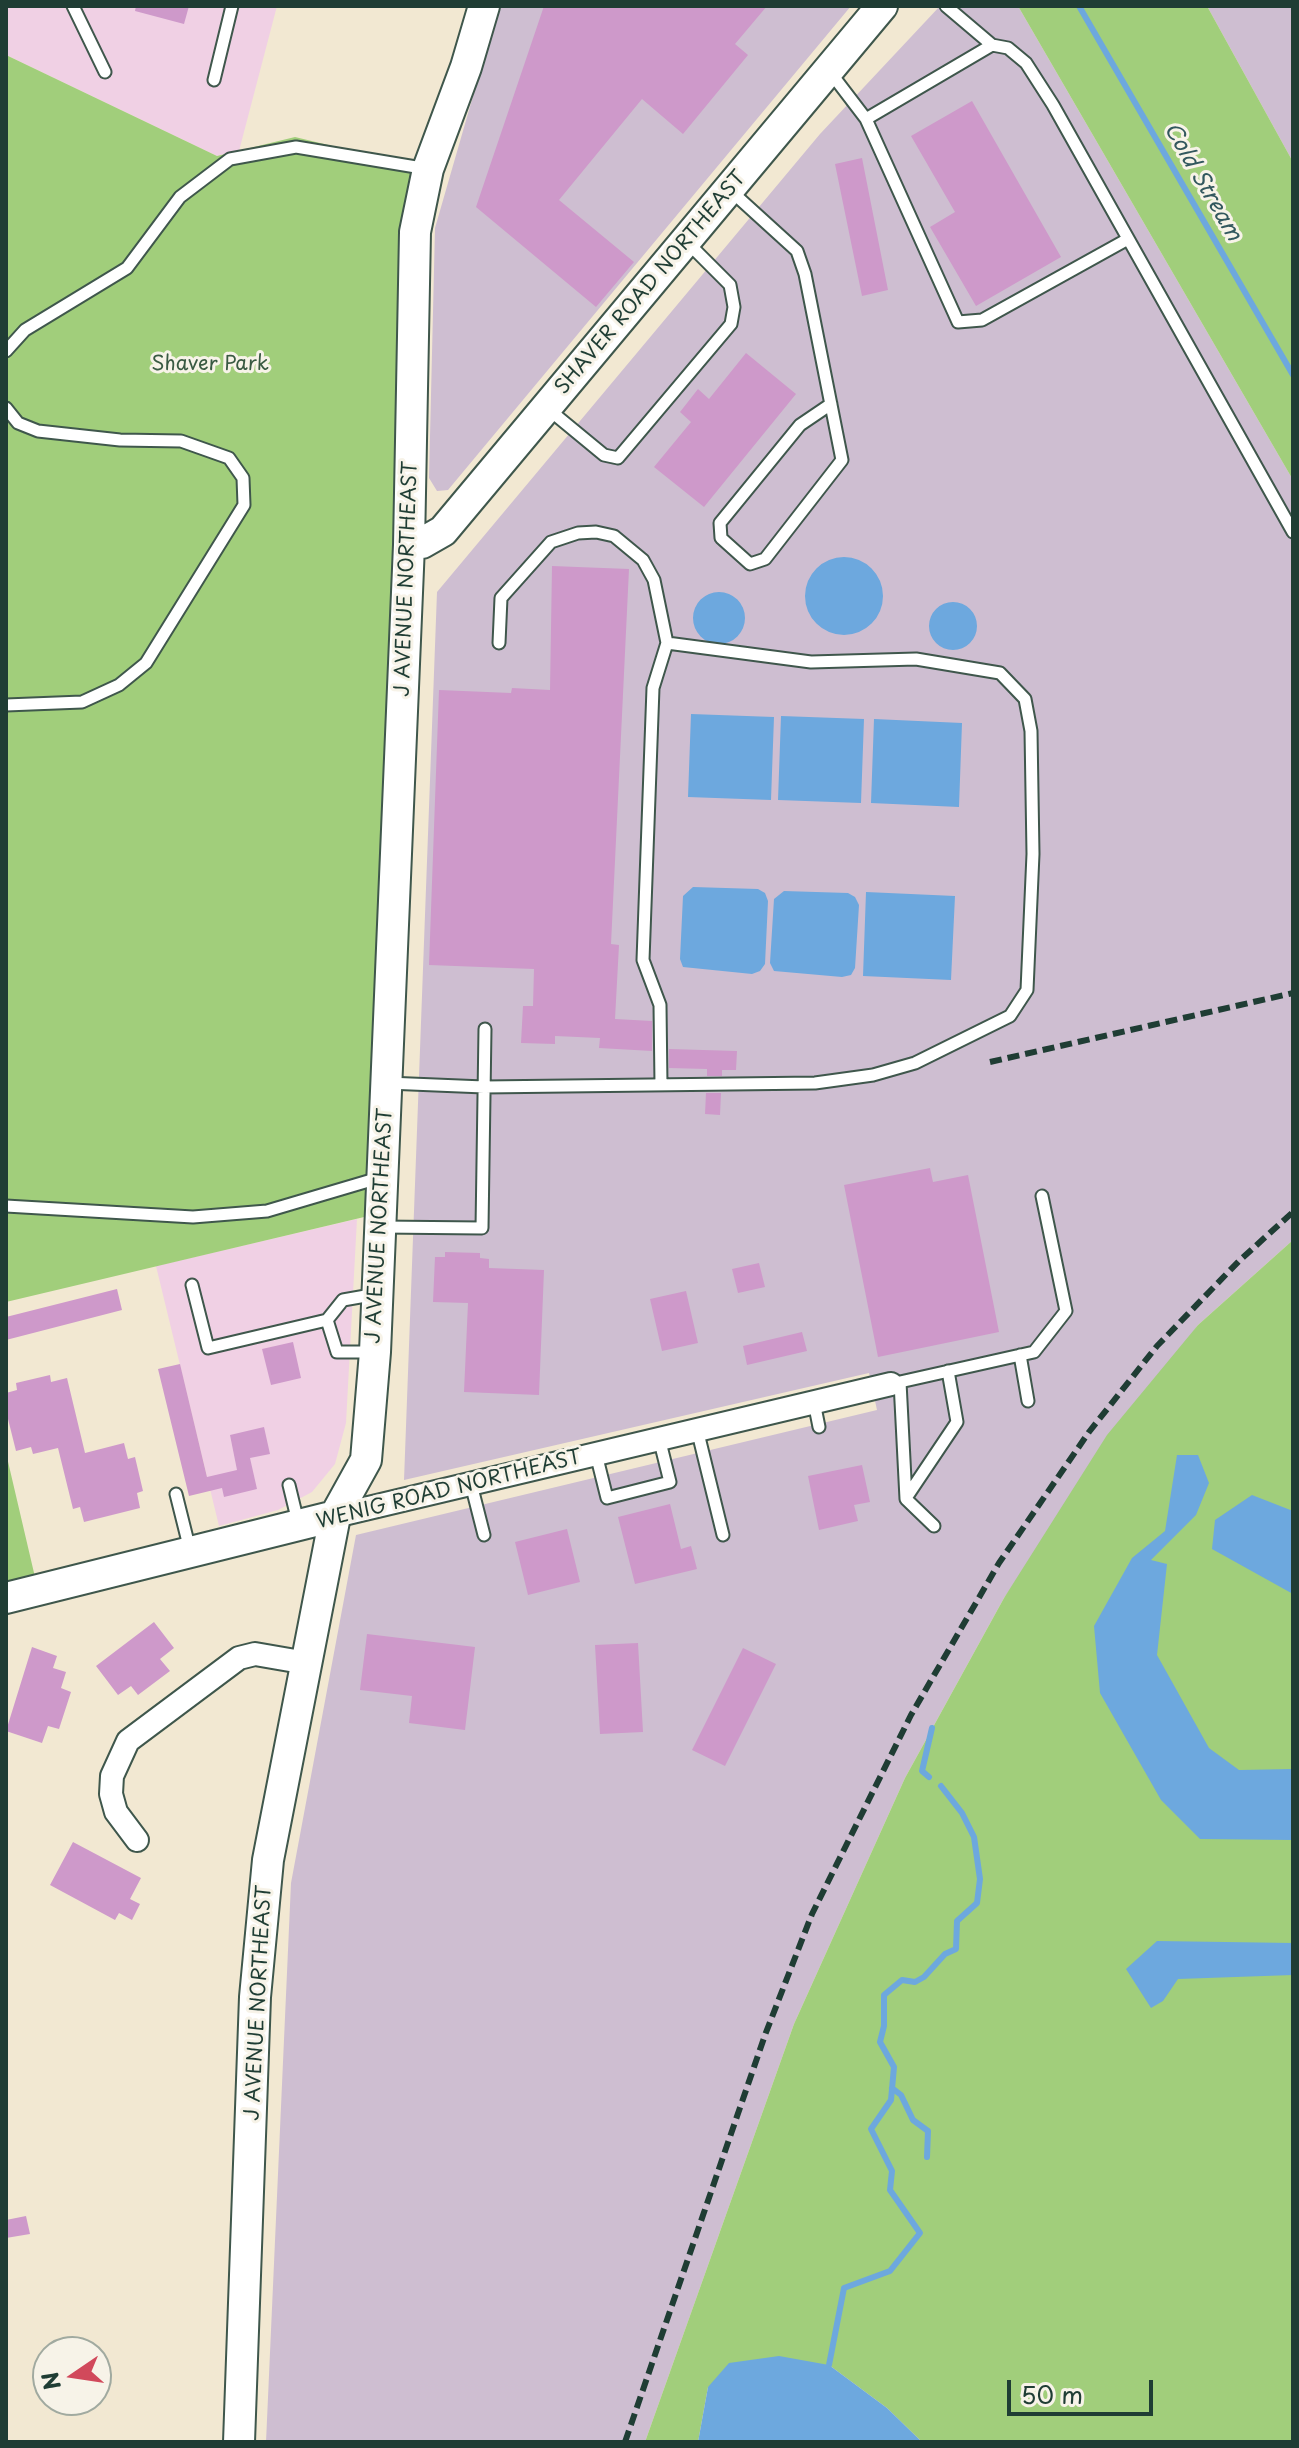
<!DOCTYPE html>
<style>
body{margin:0}
#map{position:relative;width:1299px;height:2448px;overflow:hidden;background:#f2e8d2;font-family:"Playpen Sans",sans-serif}
canvas{display:block}
.frame{position:absolute;inset:0;border:8px solid #1f3d34;pointer-events:none}
.north{position:absolute;left:32px;top:2336px;width:80px;height:80px;box-sizing:border-box;background:#f7f3e8;border:2px solid #a1aaa0;border-radius:50%;rotate:257deg;font-size:22px;font-weight:700;line-height:32px;text-align:center;color:#1f3d34}
.north::after{content:'';display:block;margin:auto;width:28px;height:36px;background:#d1495b;clip-path:polygon(50% 0,100% 100%,50% 72%,0 100%)}
.scale{position:absolute;left:1007px;top:2380px;width:146px;height:36px;box-sizing:border-box;border:4px solid #1f3d34;border-top:0;padding-left:10px;font-size:24px;line-height:28px;white-space:nowrap;color:#1f3d34;-webkit-text-stroke:6px #f7f3e8;paint-order:stroke}
</style>
<div id="map">
<canvas width="1299" height="2448"></canvas>
<div class="frame"></div>
<div class="north">N</div>
<div class="scale">50 m</div>
</div>
<script>
const g = document.querySelector('canvas').getContext('2d');
g.lineJoin = 'round';
function paint(path, color) { g.fillStyle = color; g.fill(path, 'evenodd'); }
const toPath = rows => new Path2D(rows.map(r => 'M' + r).join(''));
function strokePath(path, color, width, dash) { g.strokeStyle = color; g.lineWidth = width; g.lineCap = dash ? 'butt' : 'round'; g.setLineDash(dash || []); g.stroke(path); }
function drawText(font, color, halo, rows, align = 'center') {
  g.font = font + ' "Playpen Sans",sans-serif'; g.lineWidth = 6; g.setLineDash([]); g.textBaseline = 'middle'; g.strokeStyle = halo; g.fillStyle = color; for (const [text, x, y, turn = 0] of rows) {
    g.save(); g.translate(x, y); g.rotate((+turn || 0) * Math.PI / 180); g.textAlign = isNaN(turn) ? turn : align; if (halo) g.strokeText(text, 0, 0); g.fillText(text, 0, 0); g.restore();
  }
}
const built = toPath([
 [6,6,277,6,239,151,217,156,6,55],
 [357,1219,346,1423,335,1464,312,1492,278,1510,219,1526,156,1266]
]);
const industrial = toPath([
 [499,6,851,6,448,490,437,491,429,478,435,228],
 [940,6,1018,6,1293,480,1293,1240,1198,1325,1004,1598,905,1778,794,2024,645,2442,266,2442,291,1883,356,1535,877,1410,869,1373,404,1480,437,592,820,134],
 [1207,6,1293,6,1293,162]
]);
const green = toPath([
 [1018,6,1207,6,1293,162,1293,480],
 [6,55,217,156,295,137,428,169,381,1213,6,1302],
 [1293,1240,1293,2442,922,2442,887,2408,829,2365,708,2387,698,2442,645,2442,794,2024,905,1778,1004,1598,1107,1435,1198,1325],
 [6,1453,38,1590,6,1598]
]);
const water = toPath([
 '805 596a39 39 0 1 1 78 0a39 39 0 1 1-78 0Z',
 '693 618a26 26 0 1 1 52 0a26 26 0 1 1-52 0Z',
 '929 626a24 24 0 1 1 48 0a24 24 0 1 1-48 0Z',
 [691,714,774,717,771,800,688,797],
 [781,716,864,719,861,803,778,800],
 [874,719,962,723,959,807,871,803],
 [693,887,758,889,765,893,768,901,765,964,760,971,752,974,683,967,680,959,683,896],
 [784,891,848,893,855,897,859,905,855,968,851,975,842,977,774,971,770,963,774,899],
 [866,892,955,896,951,980,863,976],
 [1177,1455,1198,1455,1209,1483,1196,1515,1151,1560,1167,1564,1157,1655,1209,1748,1239,1770,1293,1769,1293,1840,1200,1839,1161,1800,1100,1693,1094,1626,1132,1558,1165,1531],
 [1252,1495,1293,1511,1293,1594,1212,1549,1215,1520],
 [1157,1941,1293,1943,1293,1975,1178,1979,1163,2001,1151,2008,1126,1969],
 [779,2356,829,2365,887,2408,922,2442,698,2442,708,2387,729,2363]
]);
const stream = toPath([
 [1079,6,1293,375],
 [929,1777,922,1771,932,1728],
 [892,2088,901,2095,913,2120,928,2131,927,2157],
 [829,2365,844,2288,890,2271,920,2233,890,2190,892,2171,871,2129,891,2100,894,2067,880,2042,884,2026,884,1995,902,1980,915,1982,924,1977,945,1954,956,1949,957,1921,977,1903,980,1879,974,1837,962,1813,941,1786]
]);
const building = toPath([
 [136,6,189,6,184,24,135,11],
 [544,6,767,6,735,44,748,55,683,134,642,99,559,200,634,262,596,307,476,207],
 [972,101,1061,257,976,306,930,227,955,212,911,136],
 [862,158,888,290,862,296,835,164],
 [746,353,796,394,704,507,654,467,691,422,680,412,698,389,709,399],
 [552,566,629,569,611,944,619,945,615,1019,652,1021,652,1051,599,1048,600,1038,555,1036,555,1044,521,1043,523,1006,533,1006,534,969,429,965,439,690,511,693,512,688,550,690],
 [669,1049,737,1051,736,1070,722,1070,722,1076,707,1076,707,1069,669,1068],
 [706,1093,721,1093,720,1115,705,1114],
 [930,1168,933,1182,968,1175,999,1332,878,1357,844,1185],
 [445,1252,480,1253,480,1258,489,1259,489,1268,544,1270,539,1395,464,1392,468,1303,433,1302,435,1257,445,1257],
 [759,1263,765,1287,738,1293,732,1269],
 [117,1289,122,1310,6,1340,6,1317],
 [686,1291,698,1343,662,1351,650,1299],
 [802,1332,807,1351,747,1365,743,1346],
 [293,1342,301,1378,271,1385,262,1349],
 [180,1364,207,1477,237,1470,230,1435,264,1427,270,1454,250,1458,257,1489,224,1497,222,1488,189,1496,158,1369],
 [50,1375,51,1382,67,1378,85,1453,124,1443,128,1459,135,1457,143,1491,137,1493,140,1508,84,1522,80,1507,73,1509,58,1448,33,1454,31,1447,16,1451,6,1411,6,1393,17,1390,16,1383],
 [862,1465,870,1502,854,1505,858,1521,819,1530,808,1476],
 [670,1504,681,1549,691,1546,697,1569,635,1584,618,1517],
 [567,1529,580,1582,528,1595,515,1542],
 [154,1622,174,1648,160,1659,170,1671,138,1695,131,1686,118,1695,96,1666],
 [367,1634,475,1647,465,1730,409,1723,412,1696,360,1690],
 [638,1643,643,1732,600,1734,595,1645],
 [32,1647,57,1656,53,1668,66,1672,61,1688,71,1692,59,1729,48,1726,42,1743,6,1731],
 [743,1648,776,1664,725,1766,692,1750],
 [73,1842,141,1878,130,1899,140,1904,132,1920,119,1913,115,1920,50,1885],
 [26,2216,30,2234,6,2238,6,2220]
]);
const lane = toPath([
 [73,6,105,72],
 [992,45,1008,48,1026,63,1053,105,1293,532],
 [826,75,837,81,866,119,992,45,946,6],
 [214,80,232,6],
 [866,119,958,322,982,320,1128,239],
 [731,191,797,251,805,274,842,460,765,559,750,564,721,538,720,523,800,425,831,404],
 [6,351,25,330,127,268,180,197,230,159,296,147,428,169],
 [6,408,18,423,38,431,120,440,181,441,229,458,243,478,244,505,146,663,119,685,82,702,6,705],
 [547,408,604,455,618,458,731,324,734,307,730,285,688,243],
 [387,1083,484,1087,815,1083,873,1075,915,1063,1010,1016,1027,990,1033,854,1031,731,1025,699,1000,673,916,659,811,662,667,643,654,580,643,560,614,536,596,532,578,533,551,542,501,598,499,643],
 [661,1085,660,1005,643,960,653,688,667,643],
 [6,1206,193,1217,267,1211,382,1177],
 [381,1227,482,1228,485,1029],
 [192,1285,208,1348,327,1320,343,1300,377,1294],
 [327,1320,337,1352,375,1352],
 [1020,1355,1028,1401],
 [900,1382,906,1499,934,1526],
 [891,1384,1034,1352,1066,1311,1042,1196],
 [814,1402,819,1427],
 [697,1429,723,1535],
 [596,1454,607,1498,670,1482,659,1438],
 [471,1484,484,1535],
 [289,1485,298,1522],
 [176,1494,190,1550],
 [906,1498,957,1422,948,1371]
]);
const street = toPath([
 [335,1516,891,1384],
 [137,1840,116,1812,111,1794,112,1776,128,1741,239,1658,255,1654,307,1663]
]);
const secondary = toPath([
 [409,545,422,543,443,531,882,6],
 [6,1598,335,1516],
 [239,2442,255,1997,268,1860,335,1516,366,1460,375,1352,409,545,415,232,428,169,466,67,484,6]
]);
const rail = toPath([
 [990,1062,1293,993],
 [625,2442,765,2035,812,1914,911,1715,999,1563,1089,1432,1157,1346,1239,1261,1293,1212]
]);
const streetNames = [
 ["SHAVER ROAD NORTHEAST",651,283,-50],
 ["J AVENUE NORTHEAST",407,579,-88],
 ["J AVENUE NORTHEAST",380,1226,-87],
 ["WENIG ROAD NORTHEAST",449,1490,-14],
 ["J AVENUE NORTHEAST",259,2003,-87]
];
const parkNames = [
 ["Shaver Park",210,364]
];
const waterNames = [
 ["Cold Stream",1202,182,60]
];
paint(built, '#f0d0e4');
paint(industrial, '#cebed1');
paint(green, '#a1ce7b');
paint(water, '#6da8de');
strokePath(stream, '#6da8de', 6);
paint(building, '#ce99ca');
strokePath(lane, '#3f574c', 15);
strokePath(street, '#3f574c', 26);
strokePath(secondary, '#3f574c', 34);
strokePath(lane, '#fff', 11);
strokePath(street, '#fff', 22);
strokePath(secondary, '#fff', 30);
strokePath(rail, '#1f3d34', 6, [12, 6]);
drawText('20px', '#1f3d34', '#f7f3e8', streetNames);
drawText('20px', '#395a42', '#f7f3e8', parkNames);
drawText('italic 22px', '#32585e', '#f7f3e8', waterNames);
</script>
